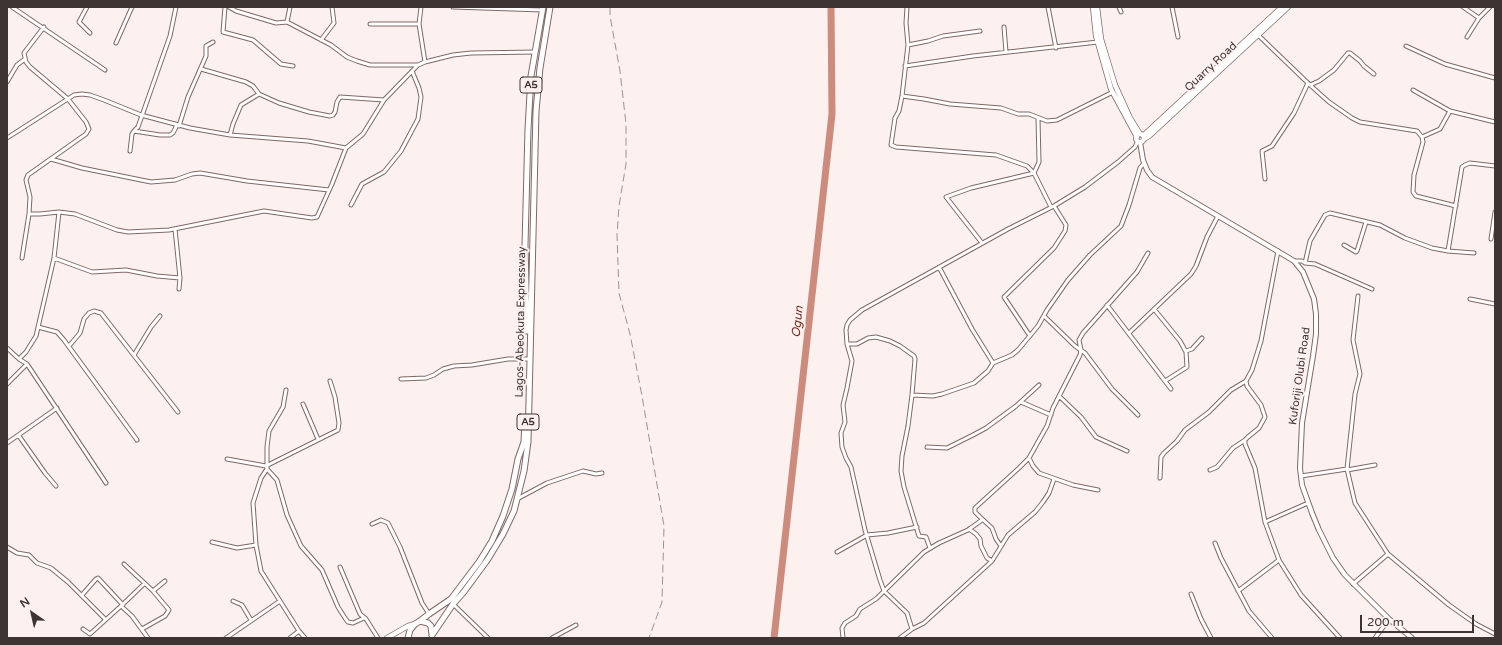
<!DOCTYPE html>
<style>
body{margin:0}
#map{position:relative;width:1502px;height:645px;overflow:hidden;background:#fcf1ef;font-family:"Varela Round",sans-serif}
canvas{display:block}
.frame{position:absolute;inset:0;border:8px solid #3e3432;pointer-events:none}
.north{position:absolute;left:12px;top:593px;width:40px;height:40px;-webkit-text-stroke:3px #fcf1ef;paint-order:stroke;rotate:326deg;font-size:11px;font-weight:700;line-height:16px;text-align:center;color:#3e3432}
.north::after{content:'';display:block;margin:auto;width:14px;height:18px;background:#3e3432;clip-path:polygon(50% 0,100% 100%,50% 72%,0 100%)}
.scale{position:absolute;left:1360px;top:615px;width:114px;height:18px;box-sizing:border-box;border:2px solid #3e3432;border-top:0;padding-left:5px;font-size:12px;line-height:14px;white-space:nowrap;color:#3e3432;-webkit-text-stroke:3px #fcf1ef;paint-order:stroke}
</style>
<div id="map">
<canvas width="1502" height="645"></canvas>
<div class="frame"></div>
<div class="north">N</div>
<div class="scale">200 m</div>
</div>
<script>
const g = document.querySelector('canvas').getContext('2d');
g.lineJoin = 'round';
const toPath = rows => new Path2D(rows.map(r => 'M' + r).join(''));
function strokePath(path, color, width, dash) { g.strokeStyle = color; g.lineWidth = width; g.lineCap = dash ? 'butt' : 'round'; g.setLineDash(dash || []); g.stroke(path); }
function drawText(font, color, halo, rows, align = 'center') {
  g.font = font + ' "Varela Round",sans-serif'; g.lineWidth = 4; g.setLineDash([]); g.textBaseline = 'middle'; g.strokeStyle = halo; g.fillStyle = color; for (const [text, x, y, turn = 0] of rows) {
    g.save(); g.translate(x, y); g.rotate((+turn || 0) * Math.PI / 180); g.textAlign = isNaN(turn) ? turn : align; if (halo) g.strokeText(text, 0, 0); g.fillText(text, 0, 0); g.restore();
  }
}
const river = toPath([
 [774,638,832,114,831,7]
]);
const minor = toPath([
 [12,7,105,70],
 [87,7,79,22,90,33],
 [225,7,223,32,253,40,281,64,293,66],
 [229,7,236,11,276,23,287,22,331,45,347,57,357,61,370,65,418,65],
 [421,7,419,24,425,62],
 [453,7,542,10],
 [907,7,906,23,908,45,902,96,899,111,895,118,891,145,896,147,996,155,1027,166,1034,173,1051,207],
 [1048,7,1056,48],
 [1119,7,1121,12],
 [1172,7,1178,37],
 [1463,7,1479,18],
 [287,22,290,7],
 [370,24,419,24],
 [1004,27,1006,52],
 [1258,35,1310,85,1329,102,1352,118,1360,122,1417,131,1422,137,1423,142,1414,175,1413,192,1416,196,1456,206],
 [1467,37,1479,18,1490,7],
 [321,40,334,23,332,7],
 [116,43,132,7],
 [908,45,928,41,943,36,980,31],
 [1406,46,1445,64,1495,78],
 [905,66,973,56,1098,42],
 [201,69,246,82,253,86,259,94,279,103,309,112,330,116,333,115,335,112,337,102,340,97,384,100],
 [7,82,17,65,25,59],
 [1310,85,1319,81,1334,70,1348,53,1350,53,1360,61,1364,66,1374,74],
 [1413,90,1450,111,1495,122],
 [902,96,924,99,950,104,1001,108,1018,114,1029,114,1047,121,1057,120,1113,92],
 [179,126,188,97,206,56,206,46,213,42],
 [134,131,160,135,170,135,173,133,177,125],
 [230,135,233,124,241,105,259,94],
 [1422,137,1440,129,1450,111],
 [7,138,74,95,82,94,90,95,104,100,141,115,190,128,230,135,308,141,346,148],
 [130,151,132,134,134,131,138,127,170,36,176,7],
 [51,159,82,168,151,182,175,180,192,174,200,173,247,181,329,190],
 [1265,179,1262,151,1272,146,1294,113,1308,83],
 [351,205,362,184,384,172,401,151,418,119,421,97,419,88,412,71],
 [29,214,40,214,59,212,75,214,117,230,128,232,169,230,264,211,312,218,317,217,332,184,346,148,363,134,384,100,418,65,425,62,453,55,471,53,535,52],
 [175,229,180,278,179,289],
 [1491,239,1495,212],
 [982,243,946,197,971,188,1034,173,1039,162,1038,118],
 [1344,245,1356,252,1357,251,1366,222],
 [1448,251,1462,167,1465,165,1470,163,1495,166],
 [22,258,29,214,30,197,26,180,28,175,86,134,89,129,86,122,68,99,30,67,26,62,24,53,44,27],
 [54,258,92,272,126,270,157,276,180,278],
 [1294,261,1302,261,1305,263,1315,264,1372,289],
 [1305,263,1310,241,1325,215,1330,213,1380,225,1405,238,1432,248,1448,251,1474,253],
 [939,267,972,329,993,363],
 [1358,296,1353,340,1360,374,1355,394,1347,469,1355,503,1388,554,1449,605,1476,624,1495,634],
 [1470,299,1495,304],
 [1107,305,1171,389],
 [1154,309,1180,341,1186,352,1187,367,1165,381],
 [1044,316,1075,346,1085,353,1112,389,1138,415],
 [38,327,57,332,64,340,137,440],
 [1129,333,1191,274,1196,266,1207,237,1218,216],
 [1030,336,1004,297,1054,248,1065,231,1066,225,1054,206],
 [847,344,857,344,868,338,876,337,890,341,900,346,914,356,915,359,912,395,908,426,902,456,901,471,904,487,919,536,926,537,930,548],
 [69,346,80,333,84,319,89,313,94,311,101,313,178,412],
 [7,348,19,359,27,364,106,483],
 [1186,351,1192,349,1202,338],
 [134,355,151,327,160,316],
 [19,359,26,352,36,336,54,258,59,212],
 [401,379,426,378,434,375,443,369,454,366,472,365,508,359,528,359],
 [7,384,27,364],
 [286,390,283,407,269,431,267,447,267,469,277,480,287,515,301,546,322,570,338,607,345,618,348,622,353,623,364,618],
 [912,395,933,396,942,394,974,383,988,371,993,363,1012,355,1018,350,1038,326,1047,310,1068,280,1090,255,1121,226,1129,205,1140,168,1144,163],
 [1060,397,1081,417,1096,437,1127,451],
 [1021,402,1051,415],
 [303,404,318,439],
 [19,436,45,473,56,486],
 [1245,440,1245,444,1255,468,1265,522,1279,560,1301,595,1340,638],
 [7,443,57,408],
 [927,447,947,448,973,435,986,428,1016,406,1039,385],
 [1029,458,1033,466,1039,473,1073,485,1098,490],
 [227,459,266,466,338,430,339,423,335,397,330,381],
 [1210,470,1217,467,1233,448,1245,440,1248,437,1259,428,1265,417,1261,405,1247,386,1246,381],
 [1347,470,1375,465],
 [1301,476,1347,469],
 [1160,478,1161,457,1164,453,1177,441,1185,430,1209,412,1231,390,1246,381,1252,370,1261,341,1278,251],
 [517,499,547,483,583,471,596,474,602,473],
 [1265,522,1308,503],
 [372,524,381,520,388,523,400,547,422,603,429,614],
 [969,529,976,534,980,539,981,546,987,558,992,561],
 [212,542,237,548,256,545,261,571,299,631,305,638],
 [1215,543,1221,558,1249,611,1272,638],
 [256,545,253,503,261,478,267,469],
 [1001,546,996,539,992,528,980,517,975,512,975,508,1019,468,1029,458,1047,426,1053,408,1080,355,1081,350,1079,340,1083,333,1137,272,1148,253],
 [7,547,17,553,29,555,37,563,51,568,68,582,105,619],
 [837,552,867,535,888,533,917,527],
 [124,564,153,591,169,610,165,616,142,629],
 [340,567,360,614,366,619,378,638],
 [1353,584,1388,554],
 [153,591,165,581],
 [1238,591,1279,560],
 [1191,594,1201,619,1211,638],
 [82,595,96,579,98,578,123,605],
 [233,601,242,605,251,620],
 [453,604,488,638],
 [121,606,132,616,148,638],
 [83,629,90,634,121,606,144,584],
 [912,629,907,613,884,591,880,580,865,530,851,467,846,458,842,447,841,433,845,422,843,405,847,388,852,361,847,344,846,330,847,325,850,320,862,310,1008,229,1054,206,1085,187,1118,162,1135,147,1138,141],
 [226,638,280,601],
 [290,638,299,631],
 [552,638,576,625],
 [843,638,842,628,845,623,856,616,860,609,876,599,924,552,939,543,968,530,982,520],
 [900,638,912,629,924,623,992,561,1008,535,1035,512,1043,502,1049,493,1054,479],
 [1375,638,1389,619]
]);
const tertiary = toPath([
 [1140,142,1143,160,1147,170,1152,177,1284,255,1294,261,1303,272,1314,299,1316,314,1316,334,1313,356,1302,423,1300,468,1302,485,1312,513,1319,530,1333,558,1345,575,1389,619,1412,638]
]);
const secondary = toPath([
 [1093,7,1096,36,1111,89,1137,137],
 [1097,7,1101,39,1115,85,1130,118,1140,134],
 '1136 138a4 4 0 1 1 8 0a4 4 0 1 1-8 0Z',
 [1143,136,1282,7],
 [1144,139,1149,136,1288,7],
 [387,638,408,626,415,624]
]);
const trunk = toPath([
 [527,331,525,245,528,129,531,76,543,7],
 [420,621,429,614,451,599,479,562,492,541,503,516,512,489,518,459,524,442,525,421],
 [432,635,453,604,463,593,488,559,503,534,514,511,524,471,528,442,536,111,540,68,550,7],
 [408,638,410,630,415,624,420,621,428,623,431,626,432,635]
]);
const rail = toPath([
 [610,7,610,16,620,71,626,124,626,164,619,206,617,235,619,293,630,334,642,396,664,526,662,602,649,638]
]);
const shields = [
 [531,85,22],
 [528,422,22]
];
const shieldNames = [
 ["A5",531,85],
 ["A5",528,422]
];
const streetNames = [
 ["Quarry Road",1211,67,-43],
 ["Lagos-Abeokuta Expressway",521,322,-89],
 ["Kuforiji Olubi Road",1300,376,-82]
];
const waterNames = [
 ["Ogun",798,322,-84]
];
strokePath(river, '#cd8b7d', 7);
strokePath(minor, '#7f6965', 5);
strokePath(tertiary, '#7f6965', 6);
strokePath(secondary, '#7f6965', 6);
strokePath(trunk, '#7f6965', 7);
strokePath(minor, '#fff', 3);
strokePath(tertiary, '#fff', 4);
strokePath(secondary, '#fff', 4.5);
strokePath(trunk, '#fff', 5);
strokePath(rail, '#9c9290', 1, [8, 4]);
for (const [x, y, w] of shields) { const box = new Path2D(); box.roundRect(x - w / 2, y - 8, w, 16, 3); g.fillStyle = '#fcf1ef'; g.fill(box); strokePath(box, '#3e3432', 1); }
drawText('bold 10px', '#3e3432', null, shieldNames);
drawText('11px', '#3e3432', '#fcf1ef', streetNames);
drawText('italic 12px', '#762719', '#fcf1ef', waterNames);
</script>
